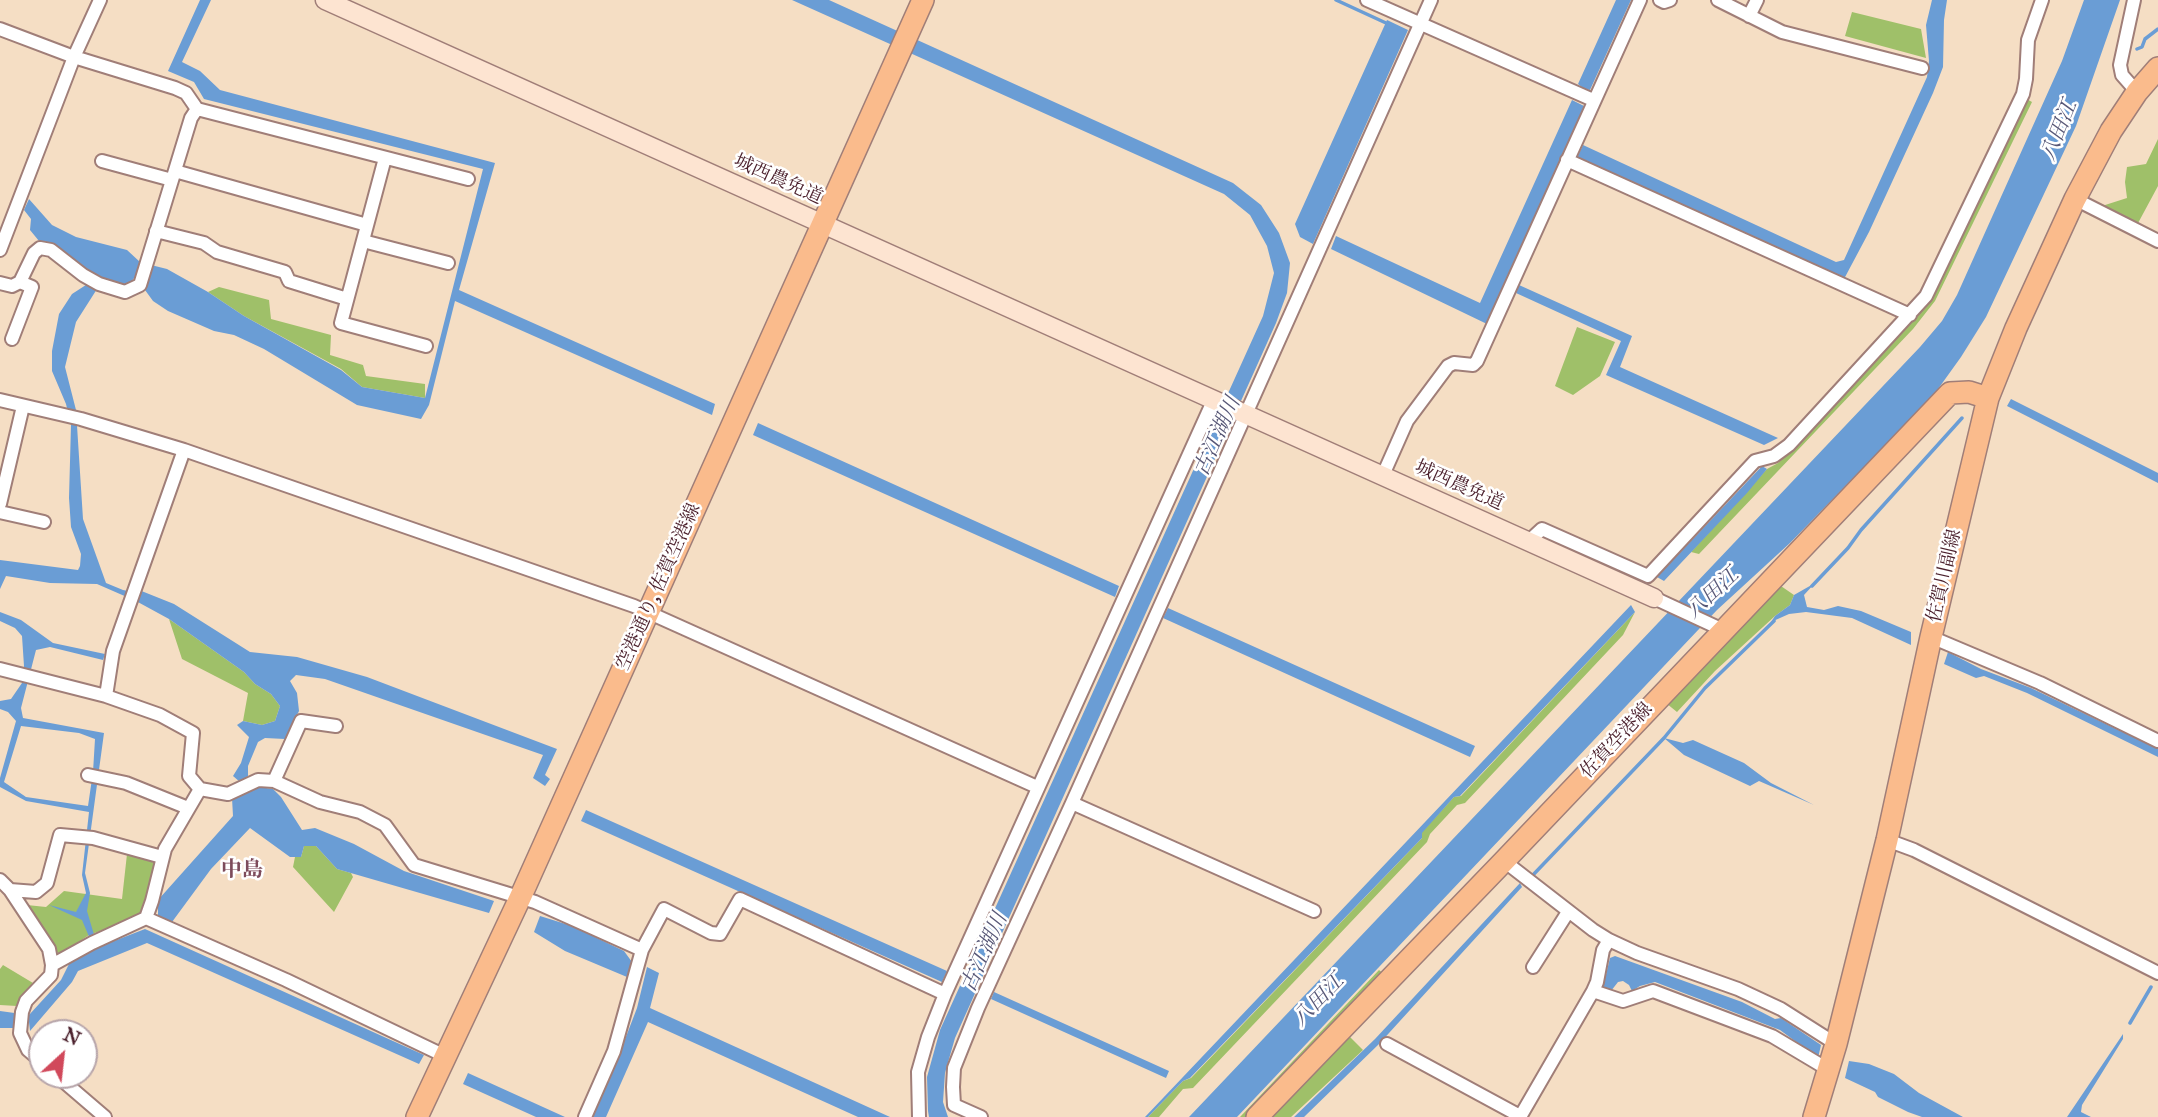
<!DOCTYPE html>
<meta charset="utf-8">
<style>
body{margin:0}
#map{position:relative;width:2158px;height:1117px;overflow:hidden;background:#f5dec4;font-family:"IM FELL Great Primer",serif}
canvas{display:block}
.north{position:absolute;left:28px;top:1019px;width:70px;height:70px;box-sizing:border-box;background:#fff;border:2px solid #b7a5aa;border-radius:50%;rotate:27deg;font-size:19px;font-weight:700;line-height:28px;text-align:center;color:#4a1f2b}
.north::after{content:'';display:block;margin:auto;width:24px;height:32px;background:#d1495b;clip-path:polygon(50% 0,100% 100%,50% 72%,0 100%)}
</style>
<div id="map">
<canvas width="2158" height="1117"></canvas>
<div class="north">N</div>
</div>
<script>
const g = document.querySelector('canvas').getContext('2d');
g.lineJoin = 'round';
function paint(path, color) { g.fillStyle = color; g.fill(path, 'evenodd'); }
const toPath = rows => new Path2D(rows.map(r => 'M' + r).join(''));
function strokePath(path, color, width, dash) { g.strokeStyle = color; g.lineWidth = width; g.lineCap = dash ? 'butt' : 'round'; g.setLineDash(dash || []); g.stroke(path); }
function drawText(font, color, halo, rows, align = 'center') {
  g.font = font + ' "IM FELL Great Primer","Noto Serif JP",serif'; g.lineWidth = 5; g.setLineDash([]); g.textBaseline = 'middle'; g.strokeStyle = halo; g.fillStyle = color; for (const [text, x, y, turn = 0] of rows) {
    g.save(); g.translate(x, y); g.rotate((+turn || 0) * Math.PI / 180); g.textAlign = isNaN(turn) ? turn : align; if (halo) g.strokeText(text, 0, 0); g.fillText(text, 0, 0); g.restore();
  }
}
const green = toPath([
 [1852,12,1921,29,1926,58,1845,36],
 [2025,98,2032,102,1935,301,1913,329,1699,554,1691,552,1767,469,1778,463,1918,316,1936,291],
 [2158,139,2158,186,2137,225,2102,206,2127,198,2125,182,2127,167,2146,164],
 [219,287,269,300,271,319,331,335,330,355,363,365,366,376,425,384,425,398,362,387,341,369,244,316,208,292],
 [1577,327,1615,342,1600,376,1573,395,1555,386],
 [1778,584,1794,595,1790,605,1775,616,1715,671,1677,712,1661,699],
 [1635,612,1623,635,1465,803,1457,805,1430,834,1427,842,1193,1088,1183,1089,1159,1117,1148,1117,1183,1081,1191,1078,1422,838,1421,833,1454,797,1461,796],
 [169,619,244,672,255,684,271,694,280,706,275,721,262,725,243,721,248,693,182,659],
 [304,846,316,846,337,869,351,873,353,877,334,912,293,867,295,857,301,857],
 [127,854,155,863,143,915,89,935,59,955,27,905,46,907,64,891,122,899],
 [3,965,33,983,17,1006,0,1005,0,969],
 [1379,970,1385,975,1251,1117,1240,1117],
 [1346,1033,1363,1050,1291,1117,1265,1117]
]);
const water = toPath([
 [200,0,211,0,182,62,200,71,220,90,495,163,459,290,715,404,712,415,455,301,429,405,421,419,357,405,264,349,234,335,214,331,168,311,153,301,145,290,145,282,135,277,131,282,121,285,97,289,76,322,65,367,76,410,83,519,106,583,123,590,138,593,139,590,174,604,250,652,297,657,367,677,557,749,545,775,550,779,545,786,533,778,543,755,325,679,296,675,290,681,297,693,299,711,285,739,265,738,258,742,248,766,248,776,240,782,233,776,241,763,249,737,237,725,243,721,262,725,275,721,280,706,271,694,255,684,244,672,169,619,136,601,97,584,50,583,6,576,0,589,0,560,78,570,80,566,81,554,71,527,69,498,71,425,66,404,52,371,52,351,59,314,72,294,89,283,92,275,59,248,39,241,30,230,31,219,24,210,29,199,52,225,76,237,127,250,140,262,140,266,151,265,167,269,208,292,244,316,341,370,362,387,425,398,483,169,204,99,194,82,168,71],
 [792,0,829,0,1233,183,1261,205,1279,233,1290,263,1287,293,1276,323,955,1038,945,1073,943,1102,948,1117,929,1117,928,1111,927,1077,940,1030,1263,316,1274,273,1267,246,1250,215,1224,194],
 [1616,0,1631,0,1590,90,1584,89,1578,84],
 [1932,0,1947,0,1944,20,1943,67,1933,93,1869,232,1844,279,1577,158,1583,145,1836,262,1844,260,1927,77,1929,61,1926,25],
 [2084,0,2120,0,2076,126,1986,317,1961,357,1933,396,1790,543,1717,610,1237,1117,1189,1117,1920,347,1942,321,1957,295,2062,61],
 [1387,20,1408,30,1313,244,1300,237,1295,224],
 [1572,100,1584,106,1487,324,1331,249,1336,236,1480,303],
 [1519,285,1632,336,1620,367,1778,438,1764,445,1606,375,1621,341,1516,293],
 [2011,399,2158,473,2158,483,2007,406],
 [758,423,1119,586,1115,597,753,435],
 [1762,466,1767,469,1747,493,1664,581,1657,577],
 [1815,583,1804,595,1807,607,1824,610,1838,606,1861,611,1911,632,1911,645,1852,618,1806,612,1789,614,1771,622,1775,616,1790,605,1794,595],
 [1631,605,1635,612,1460,796,1454,797,1422,833,1422,838,1190,1078,1183,1081,1148,1117,1145,1117],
 [1168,608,1475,746,1470,757,1163,618],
 [0,612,21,620,53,643,105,654,103,660,50,647,36,650,21,708,23,718,104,733,85,873,90,893,87,911,95,938,90,939,82,920,49,905,76,912,86,893,82,875,89,812,26,801,0,787,0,778,16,721,8,712,0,709,0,701,11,699,22,683,24,666,22,636,15,628,0,621],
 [21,726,79,733,95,739,93,772,88,806,26,797,4,782],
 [1948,652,1981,669,2031,688,2158,749,2158,757,2027,693,1984,676,1976,678,1944,664],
 [1664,738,1683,743,1693,740,1744,763,1771,783,1814,805,1759,781,1750,786,1684,755],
 [259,787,273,789,281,797,302,830,315,828,354,844,404,871,494,901,489,913,337,869,316,846,304,846,301,857,290,857,250,828,211,869,172,922,158,916,158,900,233,816,232,798],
 [586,810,947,971,942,982,581,821],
 [1520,883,1522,887,1379,1044,1304,1117,1294,1117,1375,1039],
 [540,916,572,926,624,951,632,962,627,977,565,951,534,932],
 [145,929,424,1055,419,1064,147,943,78,971,72,982,30,1031,29,1022,18,1020,13,1028,0,1028,0,1011,29,1015,61,980,69,964,101,946],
 [1615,956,1742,1002,1775,1019,1781,1018,1821,1045,1818,1058,1780,1030,1655,982,1640,986,1632,991,1629,985,1623,981,1618,982,1611,991,1603,987,1610,958],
 [647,967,659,973,650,1008,890,1117,858,1117,648,1022,606,1117,590,1117,619,1055,637,1008],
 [994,992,1169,1071,1166,1078,991,999],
 [2123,1034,2123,1039,2082,1105,2081,1112,2091,1117,2067,1117],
 [1849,1061,1869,1064,1894,1074,1919,1093,1963,1117,1922,1117,1908,1112,1878,1097,1875,1092,1845,1078],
 [468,1073,565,1117,536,1117,463,1084]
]);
const stream = toPath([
 [1336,0,1386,23],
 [2137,49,2142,47,2145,39,2158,29],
 [1812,586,1848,548,1861,530,1962,418],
 [1532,876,1664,738,1705,688,1774,621],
 [2130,1023,2151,987]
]);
const street = toPath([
 [1367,0,1593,100],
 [1660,0,1664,2,1670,0],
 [1718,0,1782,32,1922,68],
 [2134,0,2120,65,2122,75,2137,92],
 [1749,16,1757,0],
 [0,29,74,57,175,88,186,93,197,109,468,179],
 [385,158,341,323,426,346],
 [1567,160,1910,315],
 [102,161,172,180],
 [175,171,367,225],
 [2075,199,2158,241],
 [156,231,204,243,217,252,285,272,289,281,347,299],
 [363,241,448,263],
 [0,250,74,57,100,0],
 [0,283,12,286,20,282,34,253,40,248,51,250,83,275,99,284,125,292,140,285,191,118,197,109],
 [12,339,32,287,20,282],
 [0,400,81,419,184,450,634,606,1037,787],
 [1383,475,1407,421,1448,366,1454,363,1473,365,1477,361,1640,0],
 [0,504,23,406],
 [0,512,44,522],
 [1529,541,1542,529,1648,576,1755,461,1774,456,1789,445,1926,296,2023,94,2026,79,2028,40,2042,0],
 [1654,598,1723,630],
 [1931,637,2040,683,2158,741],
 [0,669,106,696,160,715,193,733,189,776,200,789,165,849,152,901,146,918,92,943,52,965,51,975,26,1001,22,1012,20,1033,28,1050,42,1062],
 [106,696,113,651,184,450],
 [88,775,126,783,188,808],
 [274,781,301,721,336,726],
 [200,789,228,794,258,780,274,781,320,802,360,812,385,825,414,865,535,902,642,950,614,1051,585,1117],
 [1072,803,1314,911],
 [1887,840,1914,850,2158,973],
 [1504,861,1593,930,1609,940,1637,953,1738,989,1781,1009,1836,1044],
 [0,880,10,890,49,949,52,965],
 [10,890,36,892,47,883,60,835,93,838,162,857],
 [146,918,286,980,447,1057],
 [642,950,664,909,711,933,720,934,740,899,945,994],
 [1533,967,1568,912],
 [1593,991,1623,1001,1653,991,1772,1036,1829,1070],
 [1387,1044,1520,1116],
 [56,1075,105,1117],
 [919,1117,918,1072,928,1037,945,994,1214,399],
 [981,1117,954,1105,953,1087,954,1068,978,1008,1072,803,1431,0],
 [1520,1117,1593,991,1597,982,1603,950,1609,940]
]);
const secondary = toPath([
 [325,0,1654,598]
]);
const primary = toPath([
 [417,1117,520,898,923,0],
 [1257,1117,1504,861,1950,393,1969,392,1988,398],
 [1814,1117,1836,1044,1887,840,1931,637,1988,398,2016,328,2075,199,2111,131,2137,92,2158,68]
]);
const streetNames = [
 ["城西農免道",778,180,24],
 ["城西農免道",1459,486,24],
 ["佐賀川副線",1945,576,-77],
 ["空港通り, 佐賀空港線",659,587,-66],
 ["佐賀空港線",1617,741,-47]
];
const waterNames = [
 ["八田江",2060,131,-68],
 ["古江湖川",1218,437,-66],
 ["八田江",1713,594,-43],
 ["古江湖川",985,953,-66],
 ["八田江",1319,1001,-46]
];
const neighbourhoodNames = [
 ["中島",242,871]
];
paint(green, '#9fc069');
paint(water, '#6a9dd5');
strokePath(stream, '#6a9dd5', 3.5);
strokePath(street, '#a07e78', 16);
strokePath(secondary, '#a07e78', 21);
strokePath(primary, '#a07e78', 24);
strokePath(street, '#fff', 12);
strokePath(secondary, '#fde4d1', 18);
strokePath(primary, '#fabb8c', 21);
drawText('19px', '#4a1f2b', '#fff', streetNames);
drawText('italic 21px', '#585877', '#fff', waterNames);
drawText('bold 21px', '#7d4b5b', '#fff', neighbourhoodNames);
</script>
